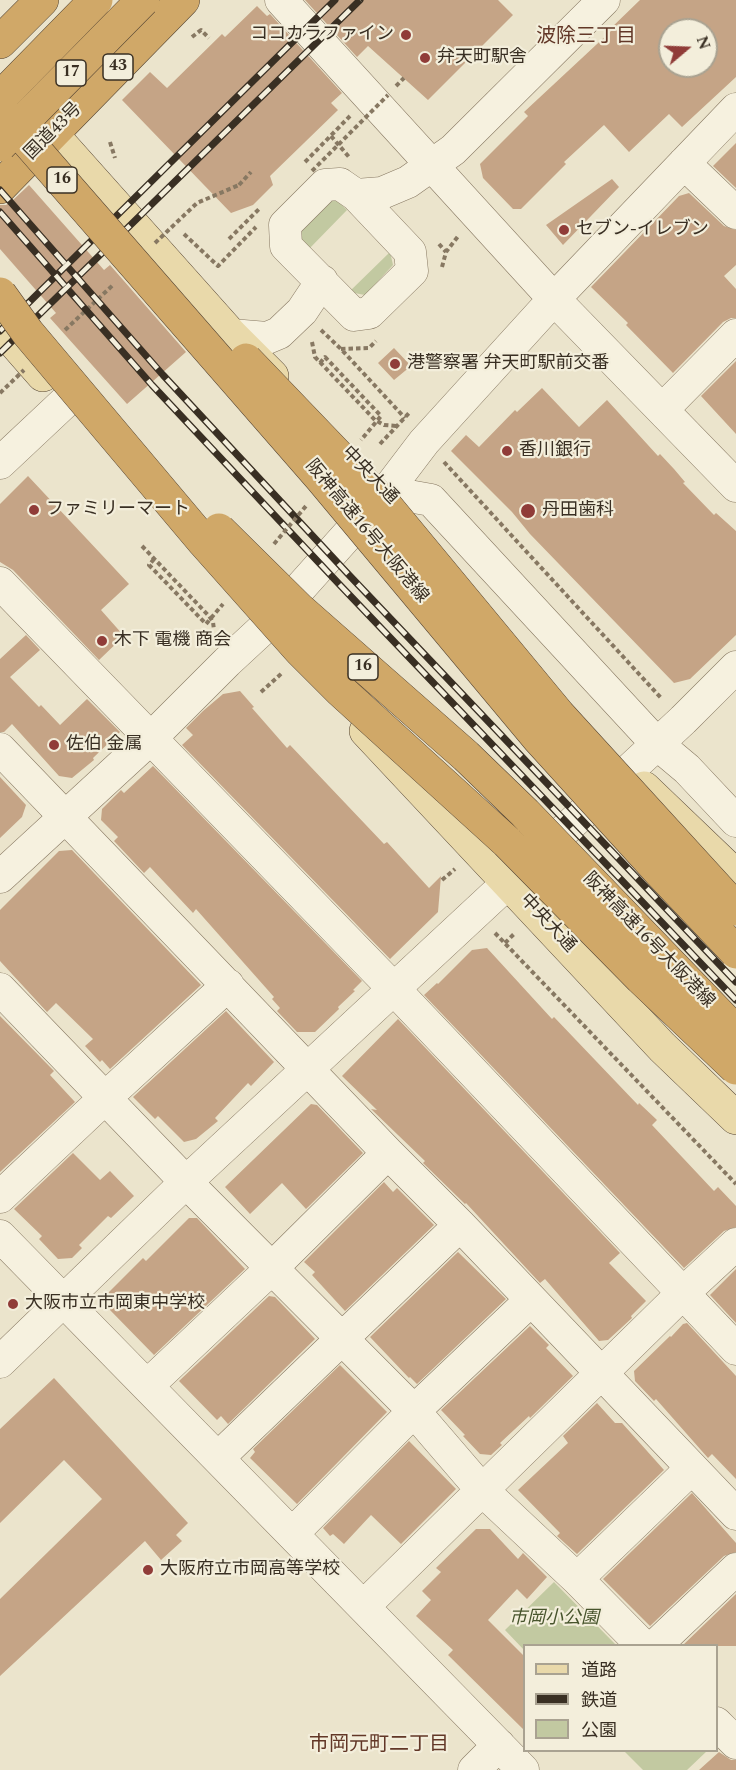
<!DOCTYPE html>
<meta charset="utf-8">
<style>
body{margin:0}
#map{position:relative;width:736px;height:1770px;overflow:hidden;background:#ebe4cc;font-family:Spectral,"Noto Sans JP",serif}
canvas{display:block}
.legend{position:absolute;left:523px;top:1644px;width:195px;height:108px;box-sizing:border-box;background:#f3eedb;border:2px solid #a9a291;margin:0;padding:8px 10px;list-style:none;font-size:18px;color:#392f23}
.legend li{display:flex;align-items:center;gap:12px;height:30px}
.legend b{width:30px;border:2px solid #a9a291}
.north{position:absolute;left:658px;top:18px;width:60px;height:60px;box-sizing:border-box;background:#f3eedb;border:2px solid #a9a291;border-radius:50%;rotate:71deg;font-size:16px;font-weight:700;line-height:24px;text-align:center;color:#392f23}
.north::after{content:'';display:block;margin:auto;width:21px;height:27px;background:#903c38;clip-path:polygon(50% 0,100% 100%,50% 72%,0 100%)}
</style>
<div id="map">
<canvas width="736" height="1770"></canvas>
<ul class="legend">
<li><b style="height:8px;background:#e9d9aa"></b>道路</li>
<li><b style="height:8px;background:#392f23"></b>鉄道</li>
<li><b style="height:16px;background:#c2c9a1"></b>公園</li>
</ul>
<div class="north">N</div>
</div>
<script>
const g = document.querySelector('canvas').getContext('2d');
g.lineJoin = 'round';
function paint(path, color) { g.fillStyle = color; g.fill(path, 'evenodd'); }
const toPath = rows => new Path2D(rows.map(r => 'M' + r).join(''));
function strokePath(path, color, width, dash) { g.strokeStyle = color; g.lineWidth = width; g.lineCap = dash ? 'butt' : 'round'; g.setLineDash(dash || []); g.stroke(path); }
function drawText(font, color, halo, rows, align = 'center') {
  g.font = font + ' Spectral,"Noto Sans JP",serif'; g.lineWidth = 4.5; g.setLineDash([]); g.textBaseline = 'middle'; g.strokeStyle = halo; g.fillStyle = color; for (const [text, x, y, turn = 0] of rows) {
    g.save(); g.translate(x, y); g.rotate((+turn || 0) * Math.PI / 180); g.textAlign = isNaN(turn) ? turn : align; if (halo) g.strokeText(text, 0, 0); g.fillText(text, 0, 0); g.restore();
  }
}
const green = toPath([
 [337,200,347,210,308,250,299,241,297,231,326,202],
 [390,252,393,265,365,295,349,292],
 [554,1582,616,1645,524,1646,524,1650,505,1630],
 [624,1751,707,1751,687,1770,643,1770]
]);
const building = toPath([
 [305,0,498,0,513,15,428,100,368,46,357,57],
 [640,0,736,0,736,77,682,127,669,114,629,152,604,125,564,162,566,164,521,209,513,209,483,178,480,164,528,116,524,112,611,31,609,30],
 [670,30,706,30,706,66,670,66],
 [257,6,267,16,270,14,342,93,331,103,338,110,270,176,273,185,253,205,231,213,122,100,150,72,167,88,222,34,225,37],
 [736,143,736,188,713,166],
 [612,179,619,187,563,245,546,225],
 [29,185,104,270,110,265,186,352,127,404,50,318,56,313,0,249,0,205,6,205,13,200],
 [689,193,724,226,736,230,736,265,724,276,736,289,736,318,731,318,723,322,673,373,626,325,628,323,591,287,679,196],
 [394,348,411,366,394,380,378,363],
 [736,361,736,434,701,396],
 [542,388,579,427,607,400,658,456,660,454,674,469,685,482,683,483,714,515,716,513,736,531,736,635,690,679,674,683,530,534,512,512,451,451,466,435,479,447,515,410,517,412],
 [28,476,129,584,101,610,124,636,99,660,13,570,0,562,0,504],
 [26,635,40,650,10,677,39,707,41,705,60,725,87,699,120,732,93,758,94,760,72,778,59,776,12,724,4,732,0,732,0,659],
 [240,691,254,707,252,708,287,748,290,745,384,844,387,842,429,888,441,876,438,912,390,959,182,745,193,735,186,728,203,711,223,694],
 [153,766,362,981,353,990,355,991,338,1007,339,1009,315,1032,297,1032,277,1011,280,1008,272,999,274,997,196,909,193,913,150,867,144,873,114,841,118,837,101,820,102,809,121,790,124,793],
 [0,777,26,805,22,817,0,838],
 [72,850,201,985,110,1069,102,1060,100,1062,85,1046,93,1039,56,1003,47,1012,0,961,0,910,59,851],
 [487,948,552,1019,554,1017,638,1105,639,1103,657,1120,652,1125,714,1191,718,1187,736,1206,736,1227,724,1231,684,1268,424,995,437,983,438,984,472,950],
 [226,1011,274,1062,251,1086,248,1083,215,1118,218,1121,196,1139,184,1142,158,1116,155,1119,133,1097],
 [0,1016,54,1071,50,1075,75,1102,0,1172],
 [398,1019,620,1253,609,1263,646,1301,631,1316,632,1318,608,1340,599,1341,545,1279,540,1283,466,1203,465,1204,423,1163,425,1161,371,1109,377,1110,342,1076],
 [311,1104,317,1105,363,1153,306,1209,282,1183,250,1214,225,1187],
 [73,1153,100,1180,110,1171,134,1196,111,1218,108,1216,79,1245,82,1248,72,1258,58,1259,39,1239,42,1236,14,1209],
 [384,1182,393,1192,397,1188,434,1225,345,1311,312,1275,315,1272,304,1262],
 [189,1218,197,1218,245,1269,154,1355,110,1310,108,1293,143,1258,146,1261],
 [458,1252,506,1299,417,1384,410,1377,409,1378,370,1337],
 [736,1269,736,1323,710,1295],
 [269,1296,275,1297,315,1339,228,1424,221,1416,217,1420,179,1381],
 [687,1323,736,1376,736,1479,712,1454,708,1458,656,1399,654,1401,635,1381,634,1371,670,1336,671,1337,683,1324],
 [530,1326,549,1345,546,1348,573,1376,530,1418,529,1416,500,1443,502,1445,491,1455,480,1454,463,1436,465,1435,441,1410],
 [340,1365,387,1412,297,1504,250,1458,255,1452,253,1449],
 [54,1378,188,1523,176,1535,182,1541,161,1560,145,1541,0,1676,0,1599,102,1499,64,1460,0,1523,0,1429],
 [597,1403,615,1423,622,1423,664,1470,577,1554,557,1536,560,1533,518,1490,568,1443,563,1436],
 [409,1441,456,1489,401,1544,371,1515,344,1544,333,1534,330,1536,323,1528],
 [692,1493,736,1543,736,1552,724,1556,650,1626,603,1579],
 [476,1529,490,1529,518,1559,523,1553,547,1577,527,1599,517,1589,488,1620,525,1657,525,1731,448,1655,453,1650,416,1616,431,1600,422,1591,441,1572,436,1568],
 [736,1594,736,1646,682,1646],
 [719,1752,731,1760,736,1760,736,1770,699,1770]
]);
const path = toPath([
 [192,37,201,30,209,38],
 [396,86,404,78],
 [331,136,349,157],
 [110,142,115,158],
 [305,162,350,116],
 [239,185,251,172],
 [184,234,218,266,256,227],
 [229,239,260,208],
 [439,244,446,252],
 [442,267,446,252,459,235],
 [65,330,114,284],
 [321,330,341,349,405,418],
 [312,342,315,357,375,420,384,425,396,426],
 [341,349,369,348,376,341],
 [380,444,409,413],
 [444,462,662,699],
 [142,546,209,616,213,622,214,630],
 [261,692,282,673],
 [442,880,455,869],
 [495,933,736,1184],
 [505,943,515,933]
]);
const minor = toPath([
 [281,0,554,299,736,486],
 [684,163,736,213],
 [340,184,356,195,410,252,412,271,369,313,354,315,286,246,285,225,325,185,340,184],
 [356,195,382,193,408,182,453,150,604,0],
 [231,335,267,338,279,333,302,311,322,281],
 [662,410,736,335],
 [0,463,66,401],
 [386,492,431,500,656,743,687,769,736,821],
 [0,583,394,989,736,1349],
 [0,749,388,1153,460,1225,736,1514],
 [0,877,151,738,227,662,267,625,386,492,424,442,554,299,736,109],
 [0,989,186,1182,414,1411,481,1489,577,1579,643,1646],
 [0,1197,105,1098,228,985],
 [0,1236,523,1770],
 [0,1362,186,1182,683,720,736,667],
 [147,1386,272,1268,388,1153],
 [218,1458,460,1225],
 [292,1534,414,1411,531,1300],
 [577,1579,692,1468],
 [364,1606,682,1294,736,1244],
 [655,1646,736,1569],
 [716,1723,736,1743],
 [474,1770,499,1745]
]);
const major = toPath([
 [32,112,231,335,272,376],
 [0,326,43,375],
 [366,731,662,1047,736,1118],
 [644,788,736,876]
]);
const highway = toPath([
 [0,42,42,0],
 [0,187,183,0]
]);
const rail = toPath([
 [0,190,163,375,349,575,736,982],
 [0,212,152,385,339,584,736,1000],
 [0,331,335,0],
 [0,353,360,0]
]);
const pathBridge = toPath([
 [312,171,388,95],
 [155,243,197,203,239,185],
 [320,363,325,357,381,416,361,440],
 [0,393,24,370],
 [274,544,306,506],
 [154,559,149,565,206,624,223,604]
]);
const highwayBridge = toPath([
 [0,98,96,0],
 [0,110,321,478,539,739,660,872,736,952],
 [0,145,143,0],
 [0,294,28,333,204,542,300,650,341,691,507,842,641,978,736,1068],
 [246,360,386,506,559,715,736,909],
 [219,530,300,610,466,756,525,813,736,1032]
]);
const markers = [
 [406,35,6,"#903c38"],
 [425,58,6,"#903c38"],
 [564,230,6,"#903c38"],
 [395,364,6,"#903c38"],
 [507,451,6,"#903c38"],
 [34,510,6,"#903c38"],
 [528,511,8,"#903c38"],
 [102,641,6,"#903c38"],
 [54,745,6,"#903c38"],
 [13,1304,6,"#903c38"],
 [148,1570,6,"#903c38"]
];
const shields = [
 [118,67,30],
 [71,73,30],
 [62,180,30],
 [363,667,30]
];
const shieldNames = [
 ["43",118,67],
 ["17",71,73],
 ["16",62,180],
 ["16",363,667]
];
const poiNames = [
 ["ココカラファイン",394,35,"right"],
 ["弁天町駅舎",437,58],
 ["セブン-イレブン",576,230],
 ["港警察署 弁天町駅前交番",407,364],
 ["香川銀行",519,451],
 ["ファミリーマート",46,510],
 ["丹田歯科",542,511],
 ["木下 電機 商会",114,641],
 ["佐伯 金属",66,745],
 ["大阪市立市岡東中学校",25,1304],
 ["大阪府立市岡高等学校",160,1570]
];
const streetNames = [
 ["国道43号",54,132,-45],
 ["中央大通",369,476,46],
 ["阪神高速16号大阪港線",366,532,50],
 ["中央大通",547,924,47],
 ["阪神高速16号大阪港線",648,941,46]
];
const parkNames = [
 ["市岡小公園",554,1619]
];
const neighbourhoodNames = [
 ["波除三丁目",586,38],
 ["市岡元町二丁目",379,1746]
];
paint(green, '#c2c9a1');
paint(building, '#c5a486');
strokePath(minor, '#877862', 33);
strokePath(major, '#564635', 34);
strokePath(highway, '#564635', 34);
strokePath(path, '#877862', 4, [4.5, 3]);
strokePath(minor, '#f6f1df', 32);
strokePath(major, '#e9d9aa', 33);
strokePath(highway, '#d0a868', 33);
strokePath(rail, '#392f23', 7);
strokePath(rail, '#f3eedb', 4.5, [14]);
strokePath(highwayBridge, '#564635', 34, []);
strokePath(pathBridge, '#877862', 4, [4.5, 3]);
strokePath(highwayBridge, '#d0a868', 33);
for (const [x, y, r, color] of markers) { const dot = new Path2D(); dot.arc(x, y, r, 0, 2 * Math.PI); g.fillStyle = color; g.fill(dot); strokePath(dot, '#f3eedb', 2); }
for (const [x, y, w] of shields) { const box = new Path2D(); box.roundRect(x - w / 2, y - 13, w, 26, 4.5); g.fillStyle = '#f3eedb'; g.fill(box); strokePath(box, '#392f23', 1.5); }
drawText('bold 16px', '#392f23', null, shieldNames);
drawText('18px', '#392f23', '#f3eedb', poiNames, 'left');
drawText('18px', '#392f23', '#f3eedb', streetNames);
drawText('italic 18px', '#47542c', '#f3eedb', parkNames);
drawText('20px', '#623727', '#f3eedb', neighbourhoodNames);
</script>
